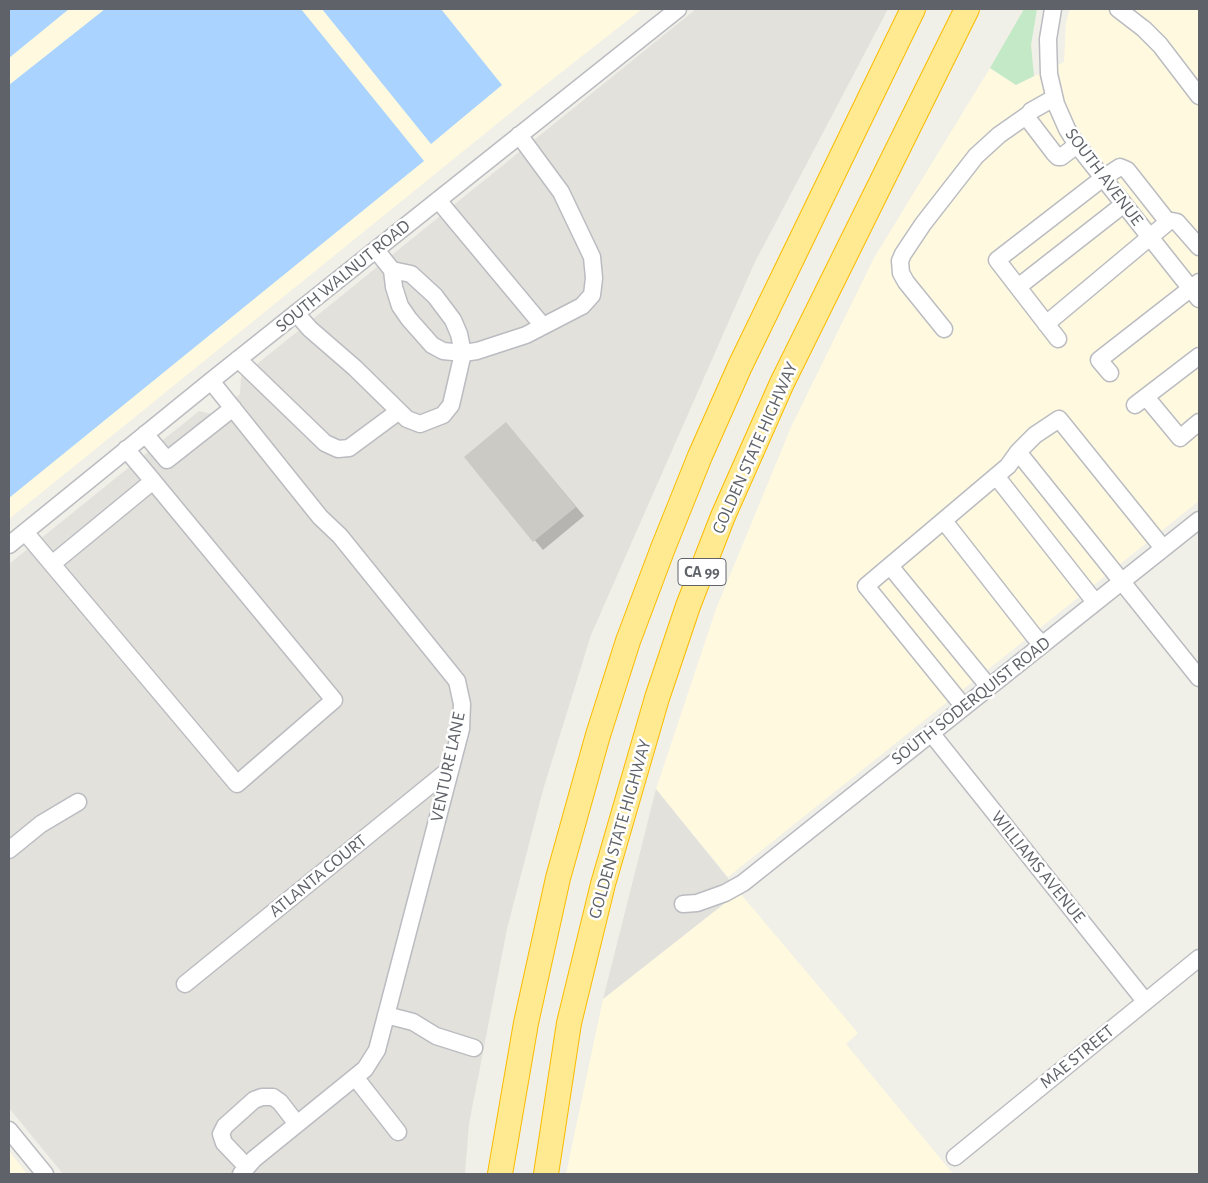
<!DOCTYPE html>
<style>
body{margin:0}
#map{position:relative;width:1208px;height:1183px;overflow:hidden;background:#f1f0e8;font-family:"Alegreya Sans",sans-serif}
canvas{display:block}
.frame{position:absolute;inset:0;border:10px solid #5f6268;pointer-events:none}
</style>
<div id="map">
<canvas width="1208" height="1183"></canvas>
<div class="frame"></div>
</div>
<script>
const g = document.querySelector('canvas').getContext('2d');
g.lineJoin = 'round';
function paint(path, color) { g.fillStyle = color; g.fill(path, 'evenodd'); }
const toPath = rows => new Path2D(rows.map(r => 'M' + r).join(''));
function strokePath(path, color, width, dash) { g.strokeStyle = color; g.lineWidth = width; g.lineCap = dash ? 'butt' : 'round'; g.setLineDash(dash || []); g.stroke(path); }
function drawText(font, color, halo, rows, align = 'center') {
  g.font = font + ' "Alegreya Sans",sans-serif'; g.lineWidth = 5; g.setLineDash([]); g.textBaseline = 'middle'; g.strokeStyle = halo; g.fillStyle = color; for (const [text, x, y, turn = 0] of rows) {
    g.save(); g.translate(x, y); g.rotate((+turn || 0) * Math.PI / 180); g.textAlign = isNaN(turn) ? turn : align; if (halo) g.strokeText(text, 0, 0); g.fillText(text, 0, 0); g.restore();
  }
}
const commercial = toPath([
 [9,9,642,9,535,93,9,519],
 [1070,9,1199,9,1199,501,728,877,656,789,716,609,792,425,874,258,990,68,1016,85,1064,62,1066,21],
 [739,892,858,1033,846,1044,953,1174,566,1174,603,999],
 [9,1151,27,1174,9,1174]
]);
const industrial = toPath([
 [696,9,888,9,754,264,591,635,543,790,507,929,469,1124,465,1174,63,1174,9,1108,9,564,199,411,216,415,240,394,241,377],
 [656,789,739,892,603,999]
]);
const green = toPath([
 [1024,9,1037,9,1031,45,1034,76,1016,85,990,68]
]);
const water = toPath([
 [9,9,69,9,9,58],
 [105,9,301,9,424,161,9,498,9,85],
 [322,9,441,9,502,85,431,144]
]);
const shadow = toPath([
 [506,423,584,516,543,550,465,457]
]);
const building = toPath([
 [506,422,576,507,533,542,464,457]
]);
const minor = toPath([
 [1053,9,1048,39,1049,74,1056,104,1067,129,1077,145,1199,299],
 [1118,9,1144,29,1160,45,1199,96],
 [1054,98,1031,111,1029,114,1028,119,1054,153,1058,157,1061,157,1077,145],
 [438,200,543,326],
 [376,250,392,270,394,287,400,306,409,319,432,345,443,351,463,353,459,334,453,320,435,296,411,274,392,270],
 [1018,287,1124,204],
 [296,313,310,329,355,368,407,419,420,424,443,415,451,405,463,353,477,351,526,335,582,306,592,295,594,278,592,257,561,192,519,135],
 [1046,324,1168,222,1172,221,1177,222,1199,247],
 [944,329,906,282,901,273,900,261,903,254,923,224,976,156,999,135,1029,114],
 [1058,339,997,260,1103,178,1120,167,1127,170,1168,222],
 [238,359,325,443,338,449,349,448,399,411],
 [1110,373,1099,360,1199,282],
 [211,381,320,517,340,536,457,681,462,704,461,729,377,1050,365,1069,254,1159,241,1174],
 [1146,397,1180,438,1199,422],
 [1135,405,1199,356],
 [145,434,167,460,233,408],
 [996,476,1095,602],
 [944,521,1034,636,1042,644],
 [25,532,237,784,334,700,153,481],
 [9,545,211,381,678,9],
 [1163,548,1059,419,1035,435,1018,452,1199,678],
 [52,564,153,481,126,449],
 [890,566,989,687],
 [964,707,866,586,1008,466,1018,452],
 [931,733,1145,1001],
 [9,850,41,824,78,802],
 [683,904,697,903,725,893,743,883,1199,520],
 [185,984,451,768],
 [386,1015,413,1022,436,1036,474,1048],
 [355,1077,398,1132],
 [9,1130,45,1174],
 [955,1157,1199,958],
 [247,1167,224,1143,221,1134,225,1126,254,1100,262,1097,273,1097,280,1102,297,1124]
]);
const highway = toPath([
 [500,1174,526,1023,558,878,598,735,628,641,663,548,700,456,740,366,913,9],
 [546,1174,569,1023,603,884,657,698,688,606,723,516,782,383,967,9]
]);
const shields = [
 [702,572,48]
];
const shieldNames = [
 ["CA 99",702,572]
];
const streetNames = [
 ["SOUTH AVENUE",1104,177,53],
 ["SOUTH WALNUT ROAD",343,276,-39],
 ["GOLDEN STATE HIGHWAY",755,448,-66],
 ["SOUTH SODERQUIST ROAD",971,701,-38],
 ["VENTURE LANE",448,767,-78],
 ["GOLDEN STATE HIGHWAY",620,829,-74],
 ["WILLIAMS AVENUE",1038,867,51],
 ["ATLANTA COURT",318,876,-39],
 ["MAE STREET",1077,1057,-39]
];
paint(commercial, '#fff9df');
paint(industrial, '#e3e1dc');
paint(green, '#c4e9c6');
paint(water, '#aad4ff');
paint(shadow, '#0003');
paint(building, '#cccac5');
strokePath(minor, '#babcc1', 19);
strokePath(highway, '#f9bb00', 26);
strokePath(minor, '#fff', 16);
strokePath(highway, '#ffea91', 24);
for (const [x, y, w] of shields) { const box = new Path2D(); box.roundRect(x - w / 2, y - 13.5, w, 27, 4); g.fillStyle = '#fff'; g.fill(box); strokePath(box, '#5f6268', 1); }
drawText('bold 16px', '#5f6268', null, shieldNames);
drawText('18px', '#5f6268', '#fff', streetNames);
</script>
